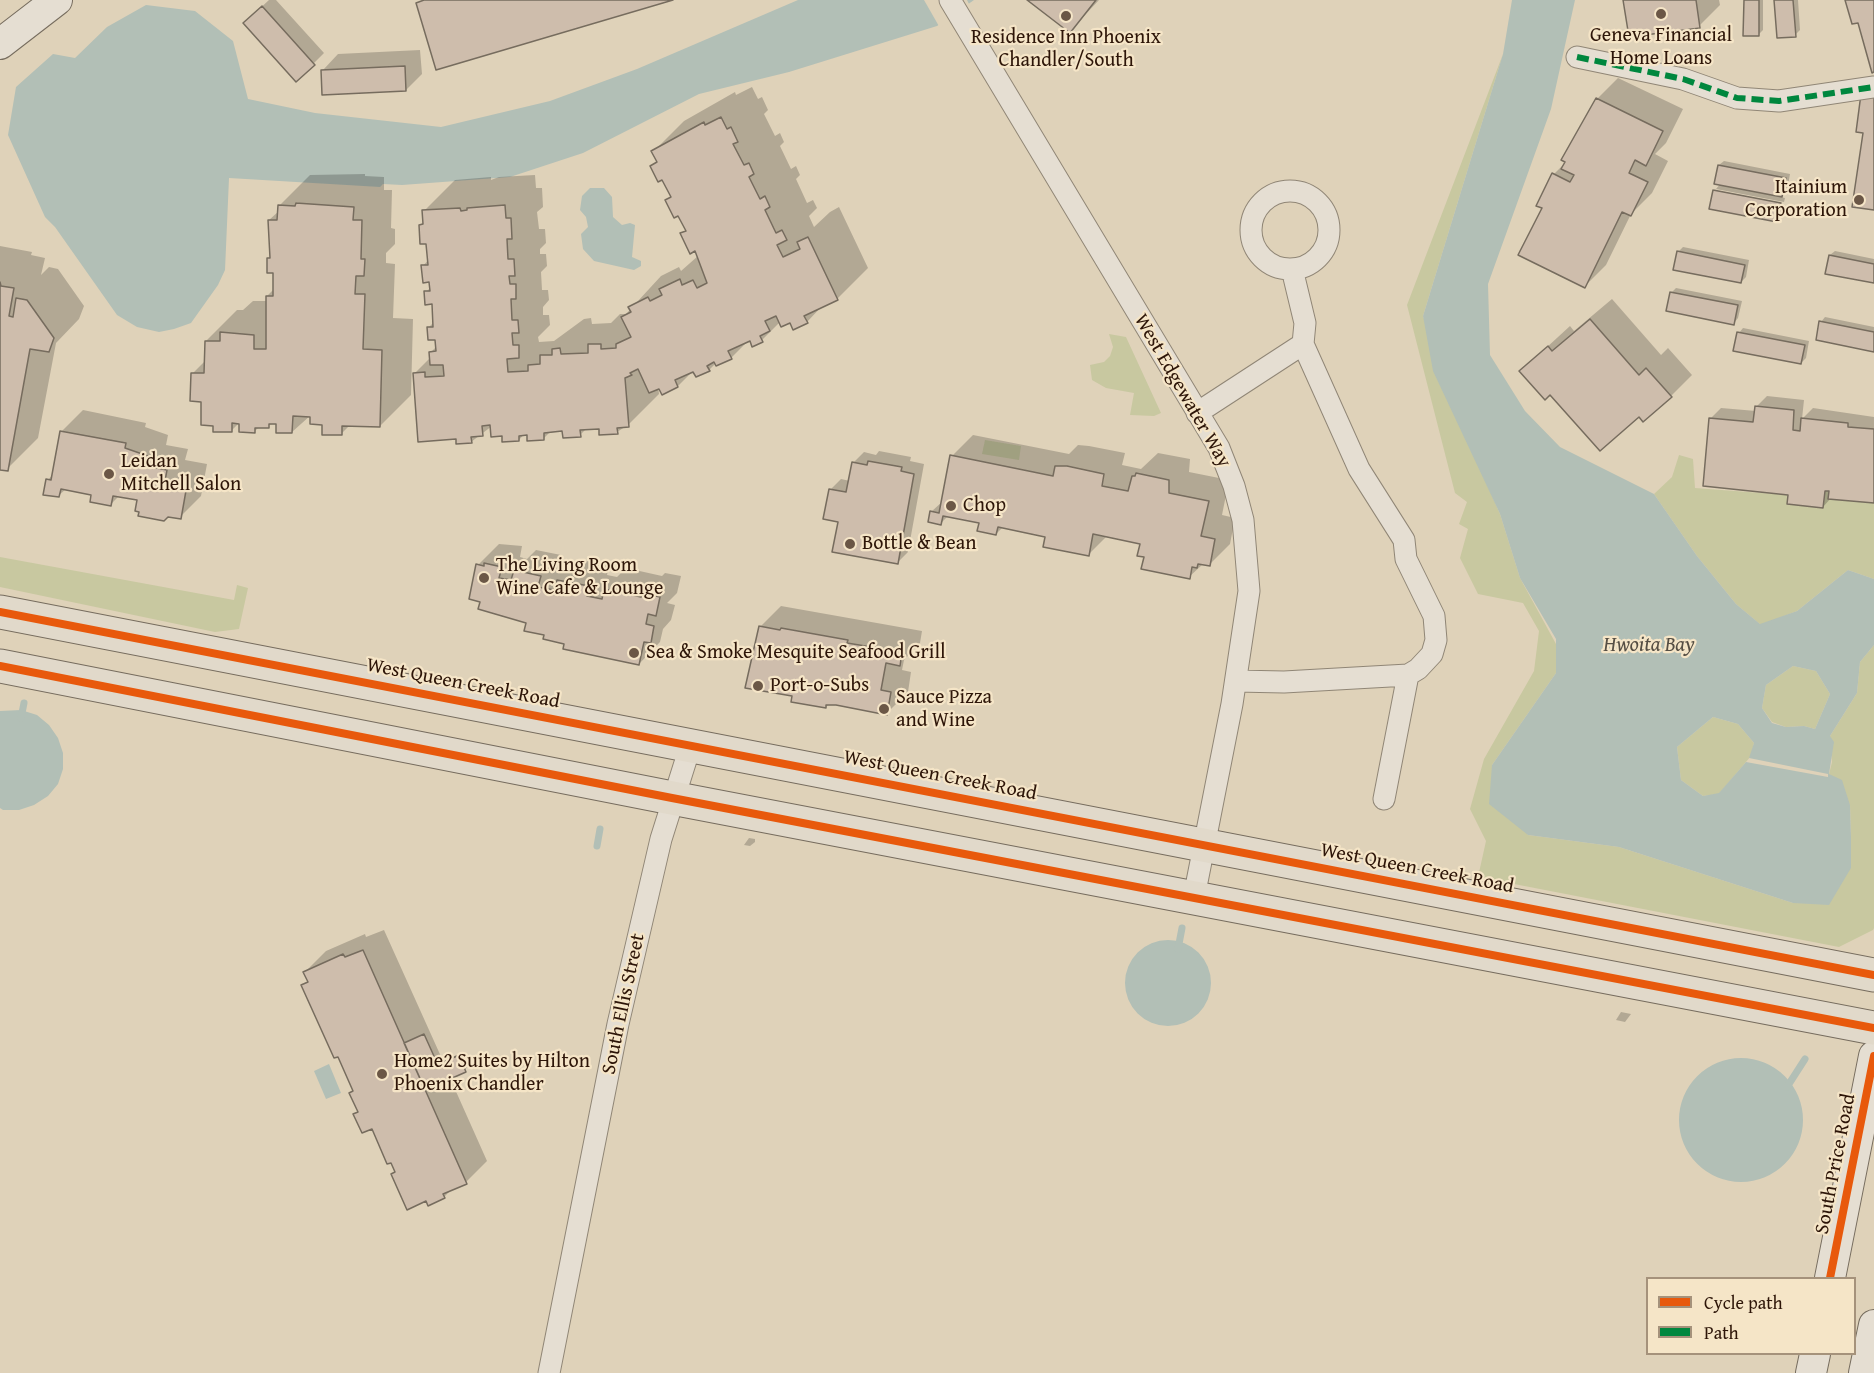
<!DOCTYPE html>
<style>
body{margin:0}
#map{position:relative;width:1874px;height:1373px;overflow:hidden;background:#dfd2b9;font-family:"Gentium Book Plus",serif}
canvas{display:block}
.legend{position:absolute;left:1646px;top:1277px;width:210px;height:78px;box-sizing:border-box;background:#f5e5c7;border:2px solid #a5927b;margin:0;padding:8px 10px;list-style:none;font-size:18px;color:#2d1508}
.legend li{display:flex;align-items:center;gap:12px;height:30px}
.legend b{width:30px;border:2px solid #a5927b}
</style>
<div id="map">
<canvas width="1874" height="1373"></canvas>
<ul class="legend">
<li><b style="height:8px;background:#e8590c"></b>Cycle path</li>
<li><b style="height:8px;background:#00873e"></b>Path</li>
</ul>
</div>
<script>
const g = document.querySelector('canvas').getContext('2d');
g.lineJoin = 'round';
function paint(path, color) { g.fillStyle = color; g.fill(path, 'evenodd'); }
const toPath = rows => new Path2D(rows.map(r => 'M' + r).join(''));
function strokePath(path, color, width, dash) { g.strokeStyle = color; g.lineWidth = width; g.lineCap = dash ? 'butt' : 'round'; g.setLineDash(dash || []); g.stroke(path); }
function drawText(font, color, halo, rows, align = 'center') {
  g.font = font + ' "Gentium Book Plus",serif'; g.lineWidth = 4.5; g.setLineDash([]); g.textBaseline = 'middle'; g.strokeStyle = halo; g.fillStyle = color; for (const [text, x, y, turn = 0] of rows) {
    g.save(); g.translate(x, y); g.rotate((+turn || 0) * Math.PI / 180); g.textAlign = isNaN(turn) ? turn : align; if (halo) g.strokeText(text, 0, 0); g.fillText(text, 0, 0); g.restore();
  }
}
const green = toPath([
 [1503,54,1423,316,1473,452,1500,514,1520,578,1556,644,1556,673,1492,765,1528,835,1619,847,1793,903,1851,837,1850,805,1829,774,1832,762,1830,736,1857,693,1860,662,1874,645,1874,928,1873,930,1839,947,1478,877,1486,841,1470,809,1484,759,1534,671,1539,631,1523,603,1478,594,1460,558,1468,529,1459,524,1467,502,1455,493,1407,305],
 [1109,334,1126,337,1161,413,1154,416,1130,415,1134,393,1106,388,1092,380,1090,365,1104,362,1110,356,1113,347],
 [985,440,1021,446,1019,460,982,454],
 [1679,455,1693,459,1695,488,1788,495,1787,504,1823,508,1825,491,1829,491,1829,499,1874,503,1874,579,1848,570,1797,611,1761,625,1736,604,1697,556,1654,494,1672,477],
 [0,557,234,600,237,585,248,588,239,629,215,632,0,587],
 [1793,666,1816,671,1830,694,1815,729,1804,726,1786,727,1772,722,1762,708,1766,685],
 [1713,717,1738,724,1754,743,1751,756,1719,794,1703,796,1681,780,1677,747]
]);
const water = toPath([
 [798,0,974,0,937,26,789,72,699,94,583,153,510,177,402,185,383,184,380,187,229,178,225,270,218,285,191,323,174,329,159,332,137,327,117,315,55,227,45,217,8,135,16,87,53,54,75,58,107,27,146,5,195,11,233,41,248,99,315,113,441,127,550,101,637,69],
 [1512,0,1575,0,1551,109,1488,284,1490,355,1525,411,1560,447,1654,494,1697,556,1736,604,1760,624,1797,611,1848,570,1874,579,1874,645,1860,662,1857,693,1830,736,1834,742,1829,774,1842,780,1850,805,1851,837,1851,868,1829,905,1793,903,1619,847,1528,835,1489,804,1492,765,1556,673,1556,639,1520,578,1500,514,1433,371,1423,316,1503,54],
 [1793,666,1816,671,1830,694,1815,729,1804,726,1786,727,1772,723,1762,708,1766,685],
 [1713,717,1738,724,1754,743,1749,758,1828,774,1828,777,1746,762,1719,793,1703,796,1681,780,1677,747],
 [590,188,604,188,612,197,613,217,622,225,630,223,635,225,632,257,641,261,641,266,634,270,594,261,583,249,581,234,588,227,586,217,580,210,582,196],
 [21,710,37,715,49,725,58,738,63,753,63,769,58,784,48,796,34,805,19,810,3,810,0,808,0,711],
 '1125 983a43 43 0 1 1 86 0a43 43 0 1 1-86 0Z',
 '1679 1120a62 62 0 1 1 124 0a62 62 0 1 1-124 0Z',
 [329,1064,341,1093,326,1099,314,1071]
]);
const pier = toPath([
 [924,0,967,0,970,6,940,28]
]);
const shadow = toPath([
 [269,0,276,0,324,53,314,63,255,13],
 [1030,0,1099,0,1070,31],
 [1624,0,1719,0,1720,5,1699,26],
 [1745,0,1763,0,1763,30,1758,35],
 [1776,0,1798,0,1800,30,1795,35],
 [420,50,422,74,406,90,323,70,338,54],
 [1618,78,1683,109,1666,143,1655,154,1668,161,1652,193,1631,214,1606,265,1585,286,1544,208,1554,174,1567,161,1597,99],
 [752,87,758,99,762,97,768,110,764,114,775,136,780,133,784,142,780,146,791,169,796,166,800,175,796,179,807,203,813,200,817,208,809,216,814,227,830,212,839,207,868,268,837,299,823,305,807,322,780,322,762,340,749,340,731,358,716,363,709,370,694,370,678,386,658,385,659,394,628,425,617,432,600,427,587,428,580,435,564,430,551,431,544,438,525,433,519,440,503,434,492,426,471,442,457,438,415,373,431,357,431,352,437,346,436,338,429,327,434,322,433,303,426,292,431,287,423,266,429,259,428,242,420,225,425,221,424,211,455,180,491,177,491,180,499,177,535,175,536,188,542,188,543,207,537,212,539,229,545,229,546,243,540,249,540,254,546,254,547,266,541,272,542,290,548,290,549,300,543,307,543,315,549,315,550,325,538,337,539,342,554,341,584,319,591,318,592,324,611,323,620,314,626,314,661,276,679,267,681,271,698,256,682,234,687,229,667,200,672,196,663,178,652,166,658,160,653,152,684,121,735,92,736,95],
 [1724,161,1790,174,1787,191,1780,197,1785,198,1784,202,1716,189,1721,183,1719,165],
 [365,174,365,176,384,177,384,190,392,190,391,228,395,229,395,244,386,253,386,263,395,264,393,318,413,319,411,395,380,426,350,425,341,434,311,415,292,432,277,423,259,427,255,431,240,422,231,431,215,424,192,374,206,360,206,341,237,310,243,310,253,301,267,301,267,296,274,289,275,272,268,259,271,256,269,220,279,211,279,206,310,175],
 [1716,189,1716,192,1784,205,1782,216,1777,220,1711,207],
 [0,246,32,252,31,255,45,258,41,275,49,267,58,269,84,306,79,319,56,343,38,438,7,469,0,468],
 [1683,247,1749,260,1746,277,1741,282,1678,252],
 [1835,251,1874,259,1874,282,1830,255],
 [1676,288,1742,301,1738,318,1734,323,1671,293],
 [1612,299,1661,355,1668,348,1692,375,1671,396,1639,415,1550,393,1521,371,1570,326,1574,331],
 [1825,317,1874,327,1874,350,1821,322],
 [1743,328,1809,341,1806,358,1801,363,1739,333],
 [1767,396,1804,400,1802,419,1813,408,1874,417,1874,502,1831,498,1823,507,1790,493,1711,418,1721,408,1756,411,1756,407],
 [83,410,146,423,145,427,168,435,166,445,188,449,185,460,207,464,201,496,180,517,168,515,139,499,120,495,111,504,93,494,66,489,58,496,48,480,53,474,62,431],
 [973,435,1069,454,1078,445,1089,446,1125,453,1122,465,1141,469,1158,453,1190,459,1189,472,1229,480,1222,515,1235,518,1230,544,1209,565,1203,564,1189,577,1145,556,1141,543,1107,536,1088,555,1047,536,1003,527,996,534,980,522,948,516,941,523,931,512,943,501,952,456],
 [879,451,911,457,910,461,924,464,908,552,898,562,840,521,830,490,841,479,850,481,853,463,864,452,876,455],
 [499,544,522,546,520,557,527,559,536,550,561,555,559,566,570,568,579,559,609,565,607,575,617,577,626,568,662,576,665,573,681,576,677,593,667,603,675,605,671,620,663,629,660,642,639,664,566,642,482,601,478,565],
 [781,606,922,631,920,643,904,660,902,670,911,672,908,692,887,713,829,704,826,707,794,695,760,627],
 [749,838,755,839,755,842,750,846,744,845],
 [384,930,443,1061,464,1052,470,1066,450,1078,487,1161,466,1182,453,1188,444,1197,396,1171,372,1127,355,1114,359,1111,354,1090,303,986,309,980,305,972,326,951,365,934,366,937],
 [1621,1012,1631,1014,1625,1022,1616,1020]
]);
const stream = toPath([
 [21,718,24,703],
 [597,846,600,829],
 [1178,949,1182,928],
 [1787,1087,1805,1059]
]);
const building = toPath([
 [424,0,673,0,436,70,416,3,424,0],
 [1027,0,1096,0,1070,33,1027,0],
 [1623,0,1696,0,1700,28,1629,37,1623,0],
 [1744,0,1759,0,1759,36,1743,36,1744,0],
 [1774,0,1793,0,1796,37,1777,38,1774,0],
 [1845,0,1874,0,1874,72,1872,73,1858,23,1852,24,1845,0],
 [262,6,315,65,296,82,243,23,262,6],
 [405,66,406,91,322,95,321,70,405,66],
 [1861,94,1874,96,1874,210,1852,207,1863,133,1856,132,1861,94],
 [1596,98,1663,131,1646,166,1635,160,1629,173,1648,182,1631,216,1622,212,1585,288,1518,255,1542,208,1536,206,1552,173,1570,182,1574,175,1561,169,1565,162,1561,160,1596,98],
 [721,117,727,129,731,127,738,142,733,144,744,165,749,163,754,174,749,177,760,199,765,196,770,207,765,210,776,233,782,230,787,240,777,245,783,257,800,249,797,242,808,237,838,300,804,316,808,323,793,330,790,323,781,327,776,316,765,321,770,331,760,336,763,342,752,347,750,341,728,351,732,359,716,366,714,362,707,366,710,371,696,377,693,372,675,380,678,387,662,395,659,389,649,393,638,369,630,373,632,375,625,378,629,427,617,428,618,434,599,435,599,429,580,430,581,437,563,438,562,431,544,433,544,440,527,441,527,435,519,436,519,441,502,442,502,436,491,437,490,425,482,426,483,436,471,437,472,443,456,444,456,439,418,442,413,373,425,372,425,377,444,376,443,365,430,365,429,352,436,351,435,340,428,340,427,327,433,327,432,304,425,305,424,291,430,291,429,282,423,283,421,265,428,265,426,244,420,244,419,225,423,224,422,210,460,208,461,211,467,210,467,208,505,205,506,218,511,218,512,239,507,239,508,259,514,259,515,276,509,276,510,284,516,284,516,299,511,299,512,320,518,320,519,333,512,333,513,345,519,345,519,358,507,359,508,372,528,371,528,365,540,364,540,355,552,355,552,349,560,348,561,354,588,353,588,344,601,344,601,349,616,348,616,344,631,337,621,317,631,312,628,307,648,297,650,301,662,295,659,289,680,279,682,285,693,280,697,288,707,283,695,251,690,254,680,233,686,231,678,216,674,218,665,200,671,197,662,180,658,182,650,166,657,162,651,151,704,122,705,125,721,117],
 [1718,165,1786,178,1782,197,1714,184,1718,165],
 [1713,190,1781,203,1777,222,1709,209,1713,190],
 [296,203,354,207,353,220,362,220,361,259,365,259,364,276,356,276,355,294,365,294,363,349,382,350,380,427,342,426,342,435,322,435,322,425,310,424,310,417,293,416,292,433,276,433,276,424,269,424,269,428,255,428,255,433,239,432,239,424,232,423,232,432,213,432,213,426,201,425,201,402,190,401,191,373,204,373,205,341,220,341,220,332,254,335,254,349,266,349,266,296,273,296,273,273,267,273,267,258,270,258,268,220,277,220,278,205,295,206,296,203],
 [1677,251,1745,265,1741,283,1673,270,1677,251],
 [1829,255,1874,264,1874,283,1825,274,1829,255],
 [0,282,1,286,14,288,9,316,13,317,16,298,27,300,54,338,49,352,30,349,8,471,0,470,0,282],
 [1670,292,1738,305,1734,325,1666,311,1670,292],
 [1590,319,1639,375,1646,368,1672,397,1643,422,1639,417,1600,451,1550,395,1545,400,1519,371,1548,346,1552,351,1590,319],
 [1819,321,1874,332,1874,352,1816,340,1819,321],
 [1737,332,1805,345,1801,364,1733,351,1737,332],
 [1755,406,1794,410,1793,430,1800,431,1801,418,1848,423,1848,427,1874,429,1874,503,1828,499,1829,491,1825,491,1823,508,1787,504,1788,495,1703,486,1709,418,1753,422,1755,406],
 [60,431,126,443,125,448,148,456,146,466,167,470,165,481,187,485,181,519,168,517,164,521,138,516,139,512,135,511,137,500,113,496,111,506,90,502,91,495,61,489,59,497,43,495,46,479,51,480,60,431],
 [950,455,1053,476,1055,466,1067,466,1104,474,1102,486,1128,491,1132,476,1135,476,1136,473,1169,480,1169,493,1209,501,1201,536,1215,539,1210,566,1198,564,1197,568,1192,567,1190,579,1141,569,1144,557,1137,556,1140,544,1093,534,1089,556,1043,547,1045,537,998,527,996,535,977,531,979,523,943,516,941,525,928,522,930,511,939,513,950,455],
 [868,461,902,467,901,471,914,474,898,564,832,552,838,522,823,519,829,489,846,492,852,462,867,465,868,461],
 [484,563,502,567,499,578,511,580,514,570,541,576,538,587,554,590,557,580,589,586,587,596,602,599,604,589,641,597,642,593,660,597,656,616,648,614,646,624,654,626,651,643,644,642,639,665,563,649,564,644,543,639,544,635,524,631,526,623,478,609,480,602,469,599,476,564,484,566,484,563],
 [759,626,780,630,781,628,848,640,847,643,902,652,900,666,886,663,881,690,891,692,887,715,836,705,826,705,826,708,791,702,792,696,745,688,759,626],
 [363,950,467,1184,443,1194,445,1198,428,1206,426,1201,407,1210,391,1174,395,1172,391,1163,387,1164,372,1129,362,1133,353,1114,358,1112,349,1093,353,1091,338,1057,334,1058,301,985,308,982,303,972,343,954,345,957,363,950],
 [424,1034,438,1065,459,1055,466,1072,425,1090,404,1043,424,1034]
]);
const street = toPath([
 [950,0,1219,448,1234,486,1243,520,1249,591,1232,704,1194,897],
 [1577,57,1683,79,1737,98,1779,101,1874,87],
 '1251 230a39 39 0 1 1 78 0a39 39 0 1 1-78 0Z',
 [1292,269,1305,323,1303,344],
 [1197,413,1303,344,1359,469,1404,540,1406,559,1434,616,1436,640,1432,654,1418,669,1408,675,1284,682,1236,681],
 [1384,799,1408,675],
 [549,1373,618,1024,661,839,691,744]
]);
const secondary = toPath([
 [0,44,57,0],
 [1830,1278,1874,1056],
 [1811,1373,1815,1354],
 [1864,1373,1874,1325]
]);
const primary = toPath([
 [0,612,1874,975],
 [0,666,672,798,1874,1028]
]);
const quiet = toPath([
 [1577,57,1683,79,1737,98,1779,101,1874,87]
]);
const cycleway = toPath([
 [0,612,1874,975],
 [0,666,672,798,1874,1028],
 [1830,1278,1874,1056]
]);
const markers = [
 [1661,14,6,"#6b5746"],
 [1066,16,6,"#6b5746"],
 [1859,200,6,"#6b5746"],
 [109,474,6,"#6b5746"],
 [951,506,6,"#6b5746"],
 [850,544,6,"#6b5746"],
 [484,578,6,"#6b5746"],
 [634,653,6,"#6b5746"],
 [758,686,6,"#6b5746"],
 [884,709,6,"#6b5746"],
 [382,1074,6,"#6b5746"]
];
const poiNames = [
 ["Geneva Financial",1661,36,"center"],
 ["Home Loans",1661,59,"center"],
 ["Residence Inn Phoenix",1066,38,"center"],
 ["Chandler/South",1066,61,"center"],
 ["Itainium",1847,188,"right"],
 ["Corporation",1847,211,"right"],
 ["Leidan",121,462],
 ["Mitchell Salon",121,485],
 ["Chop",963,506],
 ["Bottle & Bean",862,544],
 ["The Living Room",496,566],
 ["Wine Cafe & Lounge",496,589],
 ["Sea & Smoke Mesquite Seafood Grill",646,653],
 ["Port-o-Subs",770,686],
 ["Sauce Pizza",896,698],
 ["and Wine",896,721],
 ["Home2 Suites by Hilton",394,1062],
 ["Phoenix Chandler",394,1085]
];
const streetNames = [
 ["West Edgewater Way",1182,391,60],
 ["West Queen Creek Road",463,684,11],
 ["West Queen Creek Road",940,776,11],
 ["West Queen Creek Road",1417,869,11],
 ["South Ellis Street",624,1004,-78],
 ["South Price Road",1836,1164,-79]
];
const waterNames = [
 ["Hwoita Bay",1649,646]
];
paint(green, '#c8c8a0');
paint(water, '#b2bfb6');
paint(pier, '#dfd2b9');
paint(shadow, '#0003');
strokePath(stream, '#b2bfb6', 7);
paint(building, '#cebdac');
strokePath(building, '#766c5e', 1.5);
strokePath(street, '#908676', 23);
strokePath(secondary, '#766c5e', 32);
strokePath(primary, '#766c5e', 35);
strokePath(street, '#e5ded2', 21);
strokePath(secondary, '#e5ded2', 30);
strokePath(primary, '#e1d9ca', 33);
strokePath(quiet, '#00873e', 6, [12, 6]);
strokePath(cycleway, '#e8590c', 8);
for (const [x, y, r, color] of markers) { const dot = new Path2D(); dot.arc(x, y, r, 0, 2 * Math.PI); g.fillStyle = color; g.fill(dot); strokePath(dot, '#f5e5c7', 2); }
drawText('20px', '#2d1508', '#f5e5c7', poiNames, 'left');
drawText('20px', '#2d1508', '#f5e5c7', streetNames);
drawText('italic 21px', '#554e44', '#f5e5c7', waterNames);
</script>
